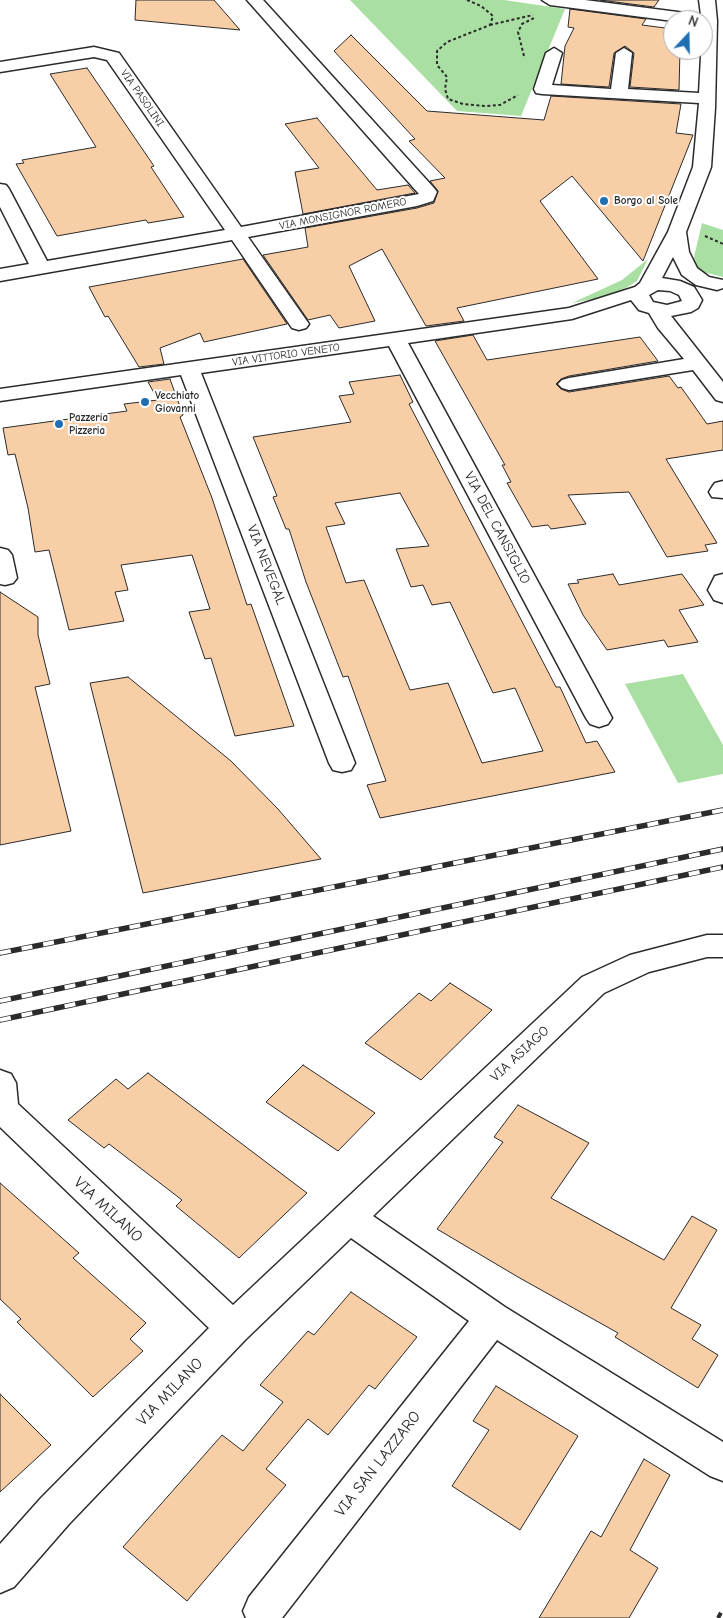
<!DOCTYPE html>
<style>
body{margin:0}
#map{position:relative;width:723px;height:1618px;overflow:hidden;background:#fff;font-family:"Comic Neue",sans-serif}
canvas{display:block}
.north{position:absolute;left:663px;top:10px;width:50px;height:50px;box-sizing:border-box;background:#fff;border:1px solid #aaa;border-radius:50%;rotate:21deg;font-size:14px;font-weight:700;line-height:20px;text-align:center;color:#2b2b2b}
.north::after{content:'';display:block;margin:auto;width:18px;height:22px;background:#1f6fb2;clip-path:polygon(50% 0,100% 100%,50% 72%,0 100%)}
</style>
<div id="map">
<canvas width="723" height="1618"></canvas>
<div class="north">N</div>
</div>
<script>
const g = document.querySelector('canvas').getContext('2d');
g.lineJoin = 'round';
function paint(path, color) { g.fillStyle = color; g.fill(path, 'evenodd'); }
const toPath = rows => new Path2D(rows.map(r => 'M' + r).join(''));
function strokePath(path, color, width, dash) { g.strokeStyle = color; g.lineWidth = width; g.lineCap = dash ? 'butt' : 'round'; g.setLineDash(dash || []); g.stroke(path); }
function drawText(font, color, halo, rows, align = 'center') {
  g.font = font + ' "Comic Neue",sans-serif'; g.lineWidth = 4; g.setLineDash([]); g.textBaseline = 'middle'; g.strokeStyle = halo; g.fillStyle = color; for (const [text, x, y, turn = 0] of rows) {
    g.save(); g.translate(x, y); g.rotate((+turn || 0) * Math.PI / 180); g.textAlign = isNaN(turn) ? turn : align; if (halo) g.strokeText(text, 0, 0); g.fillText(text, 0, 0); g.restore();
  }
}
const green = toPath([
 [350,0,504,0,565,9,521,116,457,111],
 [702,223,723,230,723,277,703,272,695,264,694,257],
 [648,259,637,281,626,288,604,297,572,303,622,280],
 [683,674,723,745,723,774,678,783,625,684]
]);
const building = toPath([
 [136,0,214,0,240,30,135,20,136,0],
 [600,0,659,0,654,7,600,0],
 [570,9,646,19,642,25,673,29,673,50,680,50,679,90,630,87,634,53,625,46,614,53,609,87,561,84,565,46,574,28,568,27,570,9],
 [351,35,427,111,544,120,551,96,681,104,676,133,693,135,643,261,572,176,540,201,598,279,457,308,464,321,426,326,382,249,349,266,375,321,339,328,330,315,308,320,263,255,308,247,305,228,417,208,434,203,438,191,430,181,445,178,409,141,415,139,334,51,351,35],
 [87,68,154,166,151,167,184,217,148,223,146,220,57,236,16,164,24,163,22,160,96,147,50,74,87,68],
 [317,118,377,190,408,185,415,193,303,214,295,172,319,168,285,124,317,118],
 [243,259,287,324,204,342,200,333,160,348,164,364,139,367,108,316,105,317,89,287,243,259],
 [473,335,487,360,640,337,658,361,569,376,561,379,556,384,561,389,569,392,669,376,678,388,681,387,707,424,723,421,723,450,666,459,717,543,705,545,708,551,667,557,629,492,568,495,586,524,551,529,548,525,532,527,507,483,511,482,502,465,505,465,435,341,473,335],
 [400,375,413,402,409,404,556,687,560,687,586,743,597,741,615,772,380,818,367,785,386,781,348,676,343,677,306,582,289,529,286,529,273,497,277,496,253,437,351,422,339,396,354,394,349,382,400,375],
 [400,493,429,546,396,549,411,587,423,585,432,605,450,602,493,693,515,688,543,751,482,763,448,683,410,690,364,580,346,583,326,527,345,524,335,503,400,493],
 [170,379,183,415,180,417,212,498,247,605,251,604,294,726,235,736,211,658,205,659,189,612,210,609,192,555,121,565,128,590,115,592,124,621,69,630,49,550,35,552,28,508,15,454,8,455,3,428,127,411,124,404,158,400,148,382,170,379],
 [613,574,619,585,682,574,704,605,679,610,698,642,668,647,664,640,607,650,583,615,568,584,579,583,577,580,613,574],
 [0,592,38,617,38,635,50,684,35,687,71,831,0,845,0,592],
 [128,677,231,761,278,809,321,859,143,893,90,683,128,677],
 [450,983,492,1010,421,1080,365,1043,419,993,431,1001,450,983],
 [303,1065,375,1113,338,1151,266,1102,303,1065],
 [148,1073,307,1193,239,1258,176,1206,182,1200,109,1144,104,1148,68,1120,116,1079,128,1089,148,1073],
 [518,1105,589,1143,551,1198,664,1260,692,1216,717,1230,671,1308,701,1325,692,1339,718,1355,698,1388,615,1337,618,1333,518,1277,437,1229,503,1142,494,1137,518,1105],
 [0,1183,79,1253,73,1258,146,1323,130,1339,143,1351,93,1397,17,1322,21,1319,0,1299,0,1183],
 [351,1292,417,1337,375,1389,369,1385,328,1435,308,1419,266,1469,286,1485,187,1601,123,1547,222,1435,243,1451,283,1402,260,1385,308,1331,314,1335,351,1292],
 [496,1386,578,1436,520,1530,452,1486,489,1430,473,1421,496,1386],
 [0,1394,51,1445,0,1492,0,1394],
 [644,1459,670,1475,630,1550,658,1568,629,1618,539,1618,591,1531,601,1537,644,1459]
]);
const pathFar1 = toPath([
 [467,0,481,6,493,16,490,25,447,42,437,51,437,65,447,77,445,89,448,99,463,104,486,106,500,105,518,95],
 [490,25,533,15],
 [524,56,518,32,522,24,536,17],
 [705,236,723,244]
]);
const path = toPath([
 [718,1618,723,1609]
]);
const minor = toPath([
 [247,0,263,0,434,188,437,192,433,201,417,206,248,237,309,324,306,328,299,330,292,328,232,240,0,281,0,269,29,264,0,207,0,184,6,185,9,189,47,261,225,230,107,60,94,57,0,72,0,62,94,47,119,53,241,227,419,194,247,0],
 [542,0,585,0,701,15,699,0,715,0,717,21,715,108,711,167,686,232,689,252,697,268,709,277,723,280,723,288,717,290,696,285,682,275,673,257,662,278,680,281,694,287,702,300,698,308,691,312,671,316,723,382,723,402,716,400,693,370,569,390,562,388,558,384,562,380,569,378,684,359,658,328,649,313,639,310,631,300,572,319,408,343,612,718,608,724,599,727,590,724,586,718,389,346,201,373,355,763,351,770,342,772,333,770,329,763,181,375,0,401,0,389,569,308,635,287,640,283,668,232,693,167,699,103,542,94,536,93,534,89,546,53,554,48,562,53,552,85,611,89,616,53,624,48,632,53,628,89,699,93,703,20,673,21,550,5,542,0],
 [658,290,670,291,679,295,682,301,667,305,653,302,649,295,658,290],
 [723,481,723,498,712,497,709,492,712,487,715,483,723,481],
 [0,548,8,550,12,555,17,578,13,583,5,585,0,584,0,548],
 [723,574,723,603,714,600,708,590,715,576,723,574],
 [707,935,723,935,723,957,707,957,649,972,604,993,373,1216,505,1307,723,1442,723,1481,710,1476,497,1340,282,1618,246,1618,243,1611,249,1597,469,1321,351,1238,246,1339,69,1524,14,1587,0,1593,0,1544,41,1498,209,1328,0,1127,0,1070,11,1074,16,1083,18,1104,233,1305,582,977,630,955,707,935]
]);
const rail = toPath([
 [0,953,723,810],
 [0,1001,723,849],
 [0,1020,723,867]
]);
const markers = [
 [604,201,5,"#1f6fb2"],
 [145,402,5,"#1f6fb2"],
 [59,424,5,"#1f6fb2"]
];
const farStreetnames = [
 ["VIA PASOLINI",142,98,55],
 ["VIA MONSIGNOR ROMERO",343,214,-11],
 ["VIA VITTORIO VENETO",286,355,-8]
];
const farPoinames = [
 ["Borgo al Sole",614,201],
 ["Vecchiato",155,396],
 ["Giovanni",155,409],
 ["Pazzeria",69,418],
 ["Pizzeria",69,431]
];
const streetNames = [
 ["VIA DEL CANSIGLIO",497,528,62],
 ["VIA NEVEGAL",266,565,69],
 ["VIA ASIAGO",520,1054,-43]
];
const nearStreetnames = [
 ["VIA MILANO",108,1210,43],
 ["VIA MILANO",170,1392,-46],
 ["VIA SAN LAZZARO",378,1464,-52]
];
paint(green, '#a9dfa2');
paint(building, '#f8cea7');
strokePath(building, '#2b2b2b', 1);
strokePath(minor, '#2b2b2b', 3);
strokePath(pathFar1, '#2b2b2b', 2, [3, 2.5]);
strokePath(path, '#2b2b2b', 4, [6, 5]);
paint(minor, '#fff');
strokePath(rail, '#2b2b2b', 5.5);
strokePath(rail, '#fff', 4, [11]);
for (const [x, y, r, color] of markers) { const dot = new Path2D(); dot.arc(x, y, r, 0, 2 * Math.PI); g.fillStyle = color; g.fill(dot); strokePath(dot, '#fff', 2); }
drawText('11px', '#2b2b2b', '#fff', farStreetnames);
drawText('bold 11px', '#2b2b2b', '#fff', farPoinames, 'left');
drawText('14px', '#2b2b2b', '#fff', streetNames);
drawText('16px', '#2b2b2b', '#fff', nearStreetnames);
</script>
